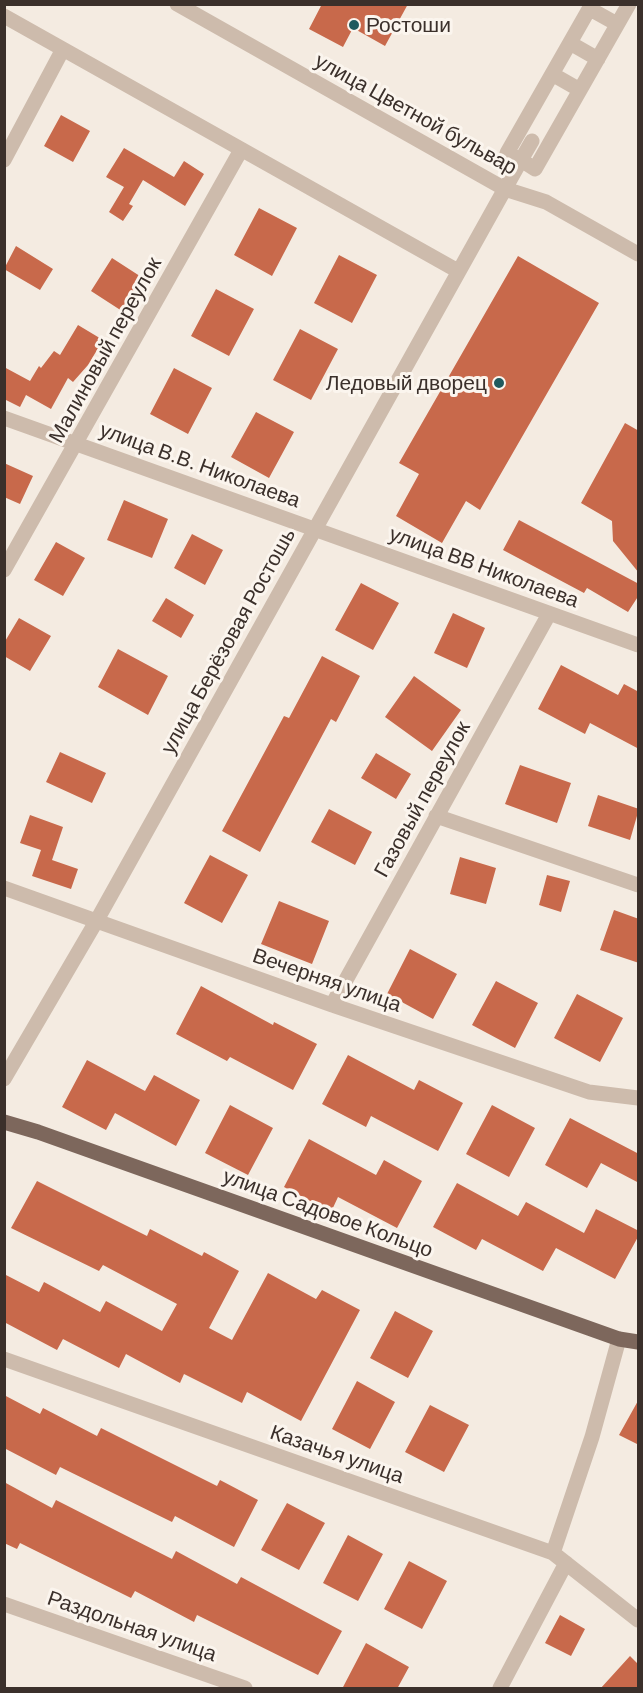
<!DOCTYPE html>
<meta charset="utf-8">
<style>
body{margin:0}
#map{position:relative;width:643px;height:1693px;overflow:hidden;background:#f4ebe1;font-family:Barlow,sans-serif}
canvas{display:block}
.frame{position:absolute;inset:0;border:6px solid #3b302b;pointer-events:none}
</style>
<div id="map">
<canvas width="643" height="1693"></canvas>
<div class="frame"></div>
</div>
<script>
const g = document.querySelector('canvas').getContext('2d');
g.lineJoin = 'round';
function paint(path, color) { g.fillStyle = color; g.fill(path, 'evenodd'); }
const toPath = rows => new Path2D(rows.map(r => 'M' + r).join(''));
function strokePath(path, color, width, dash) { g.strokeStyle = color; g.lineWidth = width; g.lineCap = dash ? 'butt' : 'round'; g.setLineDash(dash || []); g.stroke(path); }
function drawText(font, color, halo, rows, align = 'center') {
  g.font = font + ' Barlow,sans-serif'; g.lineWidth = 6; g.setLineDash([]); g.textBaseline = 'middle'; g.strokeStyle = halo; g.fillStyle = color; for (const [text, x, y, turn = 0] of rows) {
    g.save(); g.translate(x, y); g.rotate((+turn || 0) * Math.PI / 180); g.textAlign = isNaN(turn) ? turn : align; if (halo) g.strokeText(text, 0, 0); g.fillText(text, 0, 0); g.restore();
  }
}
const building = toPath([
 [322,4,408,4,385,46,353,28,343,47,309,29],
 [61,115,90,131,73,162,44,146],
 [124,148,174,177,184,161,204,174,185,206,143,180,129,204,133,206,123,221,109,212,124,187,106,177],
 [259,208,297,228,272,276,234,255],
 [16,246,53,269,40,290,4,269],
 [339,255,377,275,352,323,314,303],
 [518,256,599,303,480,510,466,501,442,543,396,516,419,474,399,463],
 [112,258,146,280,125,313,91,291],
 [216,289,254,309,229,356,191,336],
 [78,325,103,340,88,365,73,382,68,378,51,409,26,395,20,407,4,399,4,367,30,381,39,366,41,368,54,351,60,355],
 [300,329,338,349,311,400,273,380],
 [174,368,212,388,188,434,150,414],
 [256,412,294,432,269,478,231,457],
 [625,423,639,431,639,573,613,541,612,521,581,503],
 [4,463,33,476,20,504,4,497],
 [124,500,168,519,152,558,107,540],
 [519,520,639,584,639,595,628,612,587,588,584,593,503,550],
 [192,534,223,550,205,585,174,568],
 [56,542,85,558,63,596,34,580],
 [361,583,399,603,373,650,335,630],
 [166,598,194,615,181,638,152,621],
 [453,613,485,628,467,668,434,653],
 [19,618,51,636,30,671,4,656,4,643],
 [118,649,168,676,148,715,98,687],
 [322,656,360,676,336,722,331,719,260,852,222,831,284,716,289,718],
 [561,665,618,695,624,684,639,692,639,749,590,723,585,734,538,709],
 [414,676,461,710,432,751,385,717],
 [60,752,106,773,92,803,46,782],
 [376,753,411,774,396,799,361,778],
 [520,765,571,783,557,823,505,804],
 [598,795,639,809,630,840,588,826],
 [329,809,372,832,355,865,311,842],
 [30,815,63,827,52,860,78,869,71,889,32,876,41,850,20,843],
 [210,855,248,875,222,923,184,903],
 [460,857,496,868,486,904,450,894],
 [547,875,570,881,561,912,539,905],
 [279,901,329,921,312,964,261,944],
 [614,910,639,919,639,963,600,950],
 [410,949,457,974,433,1019,387,994],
 [496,981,538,1003,515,1048,472,1025],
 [201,986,273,1025,274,1022,317,1044,293,1090,230,1057,227,1061,176,1034],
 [577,994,623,1018,600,1062,554,1038],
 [348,1055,414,1090,419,1080,463,1103,438,1151,371,1116,366,1127,322,1104],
 [87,1060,145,1091,154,1075,200,1100,176,1146,115,1113,106,1130,62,1107],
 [230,1105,273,1128,248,1175,205,1153],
 [492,1105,535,1128,509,1177,466,1154],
 [570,1118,639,1154,639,1183,601,1163,587,1188,545,1165],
 [309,1139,376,1175,384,1160,422,1181,397,1228,338,1197,331,1212,284,1187],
 [37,1181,147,1236,150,1229,202,1256,204,1252,239,1271,209,1328,232,1340,268,1273,316,1299,322,1290,360,1310,301,1421,247,1392,242,1403,184,1374,180,1383,126,1354,119,1368,63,1339,57,1350,4,1322,4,1274,39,1292,44,1282,100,1312,106,1301,162,1331,177,1304,103,1265,99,1271,11,1228],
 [457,1183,518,1216,526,1202,584,1233,596,1209,639,1231,639,1235,615,1279,556,1248,543,1271,482,1239,476,1250,433,1227],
 [395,1311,433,1331,408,1378,370,1358],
 [357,1381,395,1402,370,1449,332,1429],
 [4,1395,40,1414,43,1408,97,1436,101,1428,217,1486,220,1480,258,1500,234,1547,175,1516,172,1522,60,1467,56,1475,4,1448],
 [639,1399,639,1445,619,1435],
 [430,1405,469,1425,444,1472,405,1452],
 [4,1482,52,1508,56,1500,172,1559,176,1551,237,1584,241,1577,342,1631,318,1675,197,1615,194,1622,135,1591,131,1598,20,1543,17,1549,4,1543],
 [287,1503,325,1523,299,1570,261,1550],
 [348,1535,383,1554,358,1601,323,1583],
 [409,1561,447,1581,422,1629,384,1609],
 [560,1615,585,1629,571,1656,545,1643],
 [366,1643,409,1667,397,1689,342,1689],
 [630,1656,639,1665,639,1689,600,1689]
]);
const minor = toPath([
 [177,4,505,189,546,202,638,254],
 [590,9,617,24],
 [4,16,458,271],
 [570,43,598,59],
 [552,74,580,90],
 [532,141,521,160,507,153,592,4],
 [4,160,63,49],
 [4,418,638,645],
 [4,570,241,150],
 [436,816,638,885],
 [4,888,332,1005,589,1092,638,1098],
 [332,1005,549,614],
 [4,1079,97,920,521,160,535,169,629,4],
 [4,1359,553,1553,638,1620],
 [553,1553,592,1437,619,1339],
 [4,1604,245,1688],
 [500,1688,566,1563]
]);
const major = toPath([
 [4,1122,38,1132,619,1339,638,1342]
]);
const markers = [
 [354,25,6,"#1f5a5e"],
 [499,383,6,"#1f5a5e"]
];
const poiNames = [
 ["Ростоши",366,25],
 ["Ледовый дворец",487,383,"right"]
];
const streetNames = [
 ["улица Цветной бульвар",416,114,29],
 ["Малиновый переулок",105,350,-61],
 ["улица В.В. Николаева",200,465,20],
 ["улица ВВ Николаева",484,567,20],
 ["улица Берёзовая Ростошь",228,641,-61],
 ["Газовый переулок",422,799,-61],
 ["Вечерняя улица",327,980,19],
 ["улица Садовое Кольцо",328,1213,20],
 ["Казачья улица",337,1454,19],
 ["Раздольная улица",132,1626,19]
];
paint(building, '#c8694b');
strokePath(minor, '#cdbbac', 15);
strokePath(major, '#7d675c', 15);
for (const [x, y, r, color] of markers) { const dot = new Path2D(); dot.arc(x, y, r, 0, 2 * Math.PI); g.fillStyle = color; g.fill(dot); strokePath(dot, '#fbf5ee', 2); }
drawText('21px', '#3b302b', '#fbf5ee', poiNames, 'left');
drawText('21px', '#3b302b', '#fbf5ee', streetNames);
</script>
